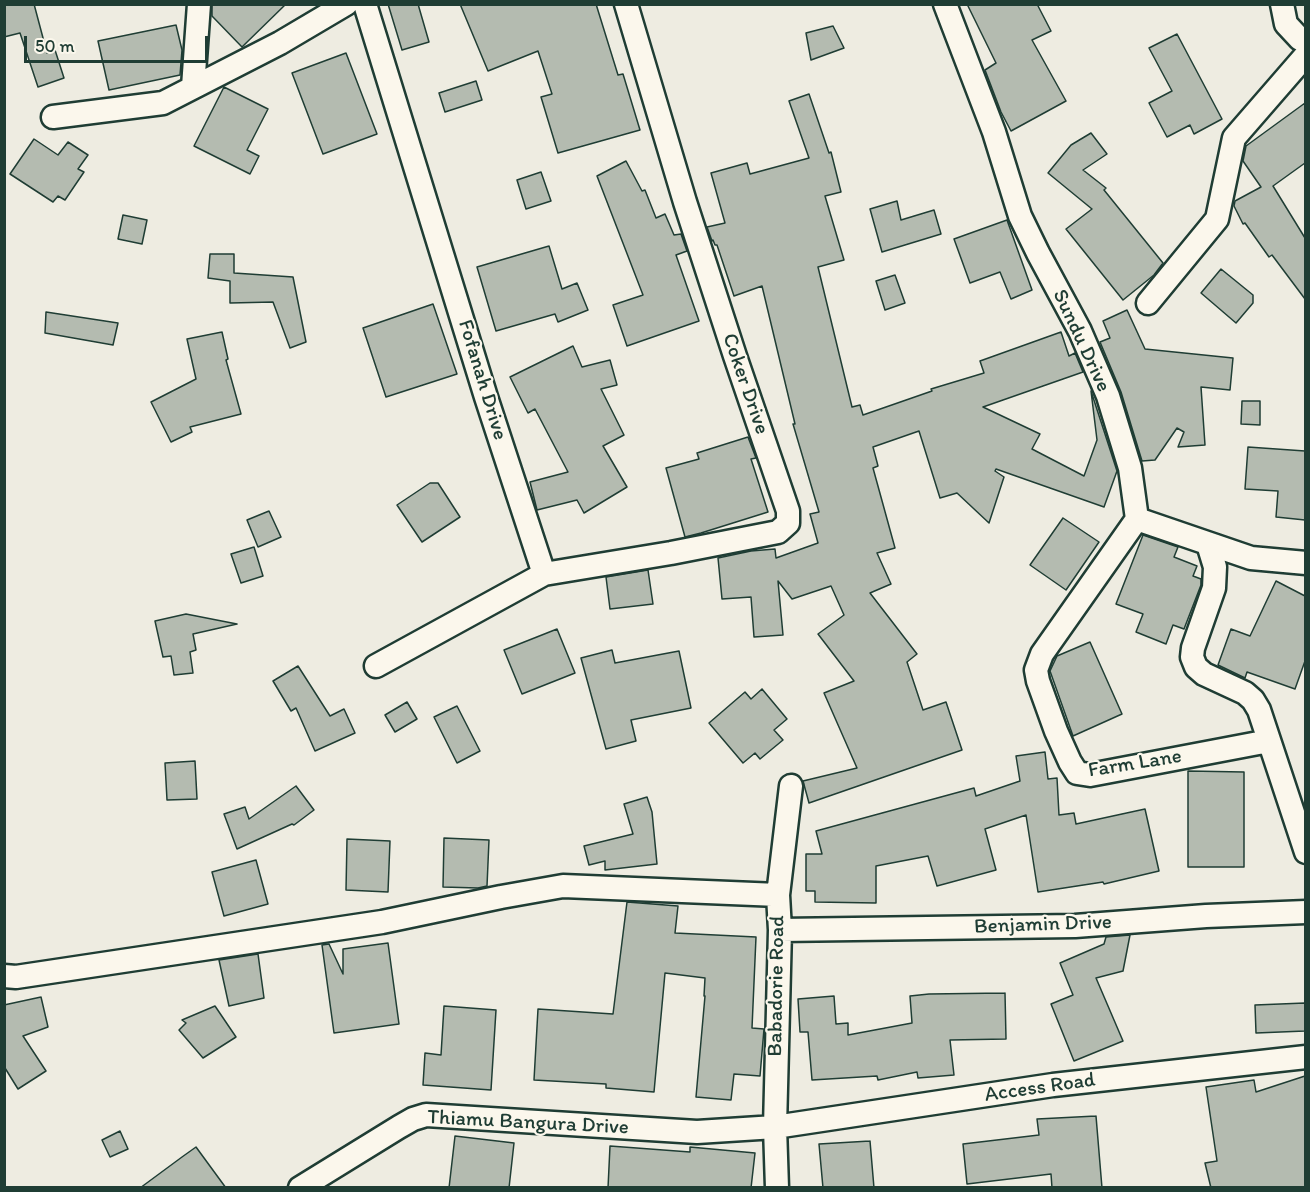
<!DOCTYPE html>
<style>
body{margin:0}
#map{position:relative;width:1310px;height:1192px;overflow:hidden;background:#eeece1;font-family:Itim,sans-serif}
canvas{display:block}
.frame{position:absolute;inset:0;border:6px solid #1f3d34;pointer-events:none}
.scale{position:absolute;left:24px;top:36px;width:184px;height:27px;box-sizing:border-box;border:3px solid #1f3d34;border-top:0;padding-left:8px;font-size:18px;line-height:21px;white-space:nowrap;color:#1f3d34;-webkit-text-stroke:4px #fbf7ec;paint-order:stroke}
</style>
<div id="map">
<canvas width="1310" height="1192"></canvas>
<div class="frame"></div>
<div class="scale">50 m</div>
</div>
<script>
const g = document.querySelector('canvas').getContext('2d');
g.lineJoin = 'round';
function paint(path, color) { g.fillStyle = color; g.fill(path, 'evenodd'); }
const toPath = rows => new Path2D(rows.map(r => 'M' + r).join(''));
function strokePath(path, color, width, dash) { g.strokeStyle = color; g.lineWidth = width; g.lineCap = dash ? 'butt' : 'round'; g.setLineDash(dash || []); g.stroke(path); }
function drawText(font, color, halo, rows, align = 'center') {
  g.font = font + ' Itim,sans-serif'; g.lineWidth = 4.5; g.setLineDash([]); g.textBaseline = 'middle'; g.strokeStyle = halo; g.fillStyle = color; for (const [text, x, y, turn = 0] of rows) {
    g.save(); g.translate(x, y); g.rotate((+turn || 0) * Math.PI / 180); g.textAlign = isNaN(turn) ? turn : align; if (halo) g.strokeText(text, 0, 0); g.fillText(text, 0, 0); g.restore();
  }
}
const building = toPath([
 [4,4,34,4,47,53,55,50,64,78,38,87,20,33,4,37,4,4],
 [212,4,286,4,242,47,212,16,212,4],
 [388,4,418,4,429,42,402,50,388,4],
 [460,4,596,4,618,75,623,74,640,130,558,153,541,97,552,94,538,51,488,71,460,4],
 [967,4,1037,4,1051,31,1032,40,1066,101,1011,131,1001,112,985,70,996,63,967,4],
 [176,25,182,50,180,75,109,90,98,41,176,25],
 [833,26,844,48,811,60,806,33,833,26],
 [1177,34,1222,119,1194,134,1190,125,1167,137,1149,103,1172,91,1149,48,1177,34],
 [346,53,377,134,323,154,292,73,346,53],
 [476,81,482,100,445,112,439,93,476,81],
 [224,87,268,109,247,150,259,156,250,174,194,146,224,87],
 [809,94,829,153,831,152,841,192,825,196,844,260,818,267,852,407,860,405,863,415,932,391,931,389,984,373,980,361,1061,332,1069,356,1075,353,1083,372,983,407,1040,434,1032,449,1084,476,1097,440,1091,391,1117,471,1104,507,996,469,995,471,1004,477,989,523,957,493,940,498,919,431,873,447,878,466,873,468,895,548,877,553,891,584,870,593,917,654,907,662,923,710,946,702,962,750,809,803,803,781,857,768,824,693,854,681,818,634,844,615,831,586,792,599,778,581,783,635,754,637,751,597,722,599,718,558,751,551,775,549,776,558,818,543,810,514,819,512,793,424,795,424,762,286,734,296,717,245,715,245,713,240,712,241,707,227,725,223,711,173,747,163,750,174,809,158,789,101,809,94],
 [1305,103,1305,163,1273,186,1305,238,1305,299,1272,255,1269,257,1245,223,1243,224,1234,206,1235,201,1261,187,1243,161,1246,146,1305,103],
 [1091,133,1107,154,1083,170,1106,188,1104,190,1163,263,1154,275,1123,300,1066,229,1092,209,1048,173,1071,145,1091,133],
 [34,139,58,155,68,142,88,155,78,169,84,172,65,200,58,196,53,202,10,174,34,139],
 [626,161,642,191,645,190,656,218,665,214,674,235,681,234,687,251,676,255,699,321,627,346,613,305,643,295,597,176,626,161],
 [541,172,551,201,526,209,517,180,541,172],
 [897,201,901,220,934,210,941,234,882,252,870,209,897,201],
 [123,215,147,220,142,244,118,239,123,215],
 [1007,220,1032,290,1011,299,1000,272,970,283,954,239,1007,220],
 [549,246,562,289,577,283,588,310,558,322,555,314,496,331,477,267,549,246],
 [210,254,234,254,234,273,293,277,306,342,290,348,273,302,230,303,230,281,208,278,210,254],
 [1221,269,1253,295,1253,303,1236,323,1201,293,1221,269],
 [895,275,905,303,885,310,876,281,895,275],
 [433,304,457,374,386,397,363,328,433,304],
 [1127,310,1145,349,1233,358,1230,390,1201,387,1205,445,1178,447,1184,432,1177,428,1155,460,1142,461,1121,392,1100,342,1110,338,1103,321,1127,310],
 [46,312,118,323,113,345,45,333,46,312],
 [222,332,228,359,226,360,241,414,190,427,192,432,171,442,151,402,196,379,187,339,222,332],
 [573,346,582,367,610,360,617,385,601,389,624,435,603,446,627,487,584,513,577,500,537,510,530,482,568,472,535,409,528,413,510,377,573,346],
 [1242,401,1260,401,1260,425,1241,424,1242,401],
 [748,437,756,458,751,459,768,512,701,533,685,537,666,468,699,459,697,453,748,437],
 [1248,447,1305,451,1305,520,1276,517,1278,491,1245,489,1248,447],
 [430,483,438,483,460,517,422,542,397,505,430,483],
 [269,511,281,537,258,547,247,520,269,511],
 [1063,518,1099,542,1066,590,1030,565,1063,518],
 [1143,535,1178,547,1174,557,1197,566,1193,576,1201,579,1201,585,1184,629,1173,625,1166,644,1136,632,1143,614,1116,604,1143,535],
 [254,547,263,576,241,583,231,554,254,547],
 [648,570,653,604,610,609,606,577,648,570],
 [1276,581,1305,596,1305,661,1295,689,1247,672,1245,678,1218,665,1231,629,1250,636,1276,581],
 [186,614,237,624,193,634,196,650,190,652,193,673,174,675,171,656,163,657,155,621,186,614],
 [557,629,575,673,522,694,504,650,557,629],
 [1090,642,1122,714,1073,736,1050,671,1057,656,1090,642],
 [612,650,615,663,679,651,691,708,631,720,636,741,606,749,581,658,612,650],
 [298,666,330,716,344,709,355,733,315,751,296,708,291,711,273,681,298,666],
 [762,689,787,719,774,730,783,740,760,759,755,753,743,763,709,723,745,692,751,699,762,689],
 [407,702,417,719,395,732,385,715,407,702],
 [457,706,480,751,457,763,434,717,457,706],
 [1045,752,1048,779,1057,778,1059,815,1074,813,1076,824,1145,809,1159,871,1104,884,1103,882,1038,892,1026,815,985,829,996,870,937,886,928,856,876,866,876,903,815,902,815,891,806,891,806,854,822,854,816,831,974,788,976,796,1020,781,1016,756,1045,752],
 [195,761,197,799,167,800,165,763,195,761],
 [1188,771,1244,772,1244,867,1188,867,1188,771],
 [296,786,314,810,294,825,292,824,237,849,224,814,245,807,249,819,296,786],
 [647,797,652,812,657,864,605,870,605,861,589,865,584,846,633,834,624,804,647,797],
 [444,838,489,840,487,886,478,888,443,887,444,838],
 [347,839,390,841,388,892,346,890,347,839],
 [256,860,268,904,224,916,212,872,256,860],
 [627,902,678,906,675,933,756,937,752,1028,764,1029,760,1076,734,1074,731,1100,696,1097,705,996,704,996,705,978,665,973,654,1092,606,1088,606,1084,534,1080,538,1009,613,1014,627,902],
 [1130,935,1123,971,1096,978,1123,1041,1074,1061,1051,1004,1073,995,1060,963,1104,944,1106,937,1130,935],
 [388,943,399,1024,334,1033,322,945,329,944,343,974,343,949,388,943],
 [258,954,264,998,229,1006,219,960,258,954],
 [1005,993,1006,1039,950,1040,954,1075,918,1078,917,1072,878,1080,877,1076,812,1080,808,1032,800,1032,798,999,834,996,836,1024,848,1023,848,1035,912,1023,910,996,929,994,1005,993],
 [41,997,48,1027,23,1036,46,1071,18,1089,5,1068,4,1005,41,997],
 [1305,1003,1305,1031,1256,1033,1255,1005,1305,1003],
 [215,1006,236,1037,203,1058,179,1030,186,1023,182,1020,215,1006],
 [444,1006,496,1010,491,1090,423,1085,425,1053,441,1055,444,1006],
 [1305,1076,1305,1188,1211,1188,1205,1163,1217,1161,1206,1087,1254,1080,1256,1092,1305,1076],
 [1096,1116,1102,1188,1052,1188,1051,1174,967,1184,963,1144,1039,1135,1037,1119,1096,1116],
 [120,1131,128,1149,110,1157,102,1140,120,1131],
 [455,1136,514,1143,509,1188,449,1188,455,1136],
 [870,1141,874,1188,823,1188,819,1144,870,1141],
 [610,1146,690,1152,690,1147,755,1153,751,1188,608,1188,610,1146],
 [196,1147,226,1188,140,1188,182,1157,196,1147]
]);
const street = toPath([
 [365,4,486,397,544,574],
 [945,4,994,132,1020,216,1038,253,1080,331,1108,396,1130,468,1137,519,1251,558,1306,563],
 [1282,4,1286,24,1300,39,1306,42],
 [193,87,199,4],
 [53,117,163,103,280,43,346,4],
 [1148,303,1217,219,1234,138,1306,55],
 [1137,519,1042,654,1036,670,1038,681,1056,731,1070,762,1077,773,1090,775,1269,741],
 [1208,544,1215,567,1214,588,1193,648,1192,657,1196,667,1204,674,1245,693,1253,700,1259,710,1306,852],
 [376,666,544,574,671,553,778,532,788,523,788,511,735,356,685,202,626,4],
 [780,930,1075,926,1206,916,1306,912],
 [4,976,16,977,382,922,501,897,563,886,778,895],
 [300,1188,399,1127,413,1119,426,1115,697,1132,775,1127,1053,1085,1306,1057],
 [777,1188,775,1127,780,930,778,895,791,786]
]);
const streetNames = [
 ["Sundu Drive",1081,341,65],
 ["Fofanah Drive",482,380,73],
 ["Coker Drive",745,384,71],
 ["Farm Lane",1135,764,-9],
 ["Benjamin Drive",1043,925,-2],
 ["Babadorie Road",777,986,-89],
 ["Access Road",1040,1088,-8],
 ["Thiamu Bangura Drive",528,1123,3]
];
paint(building, '#b4bbb0');
strokePath(building, '#1f3d34', 1.5);
strokePath(street, '#1f3d34', 27);
strokePath(street, '#fbf7ec', 22);
drawText('21px', '#1f3d34', '#fbf7ec', streetNames);
</script>
